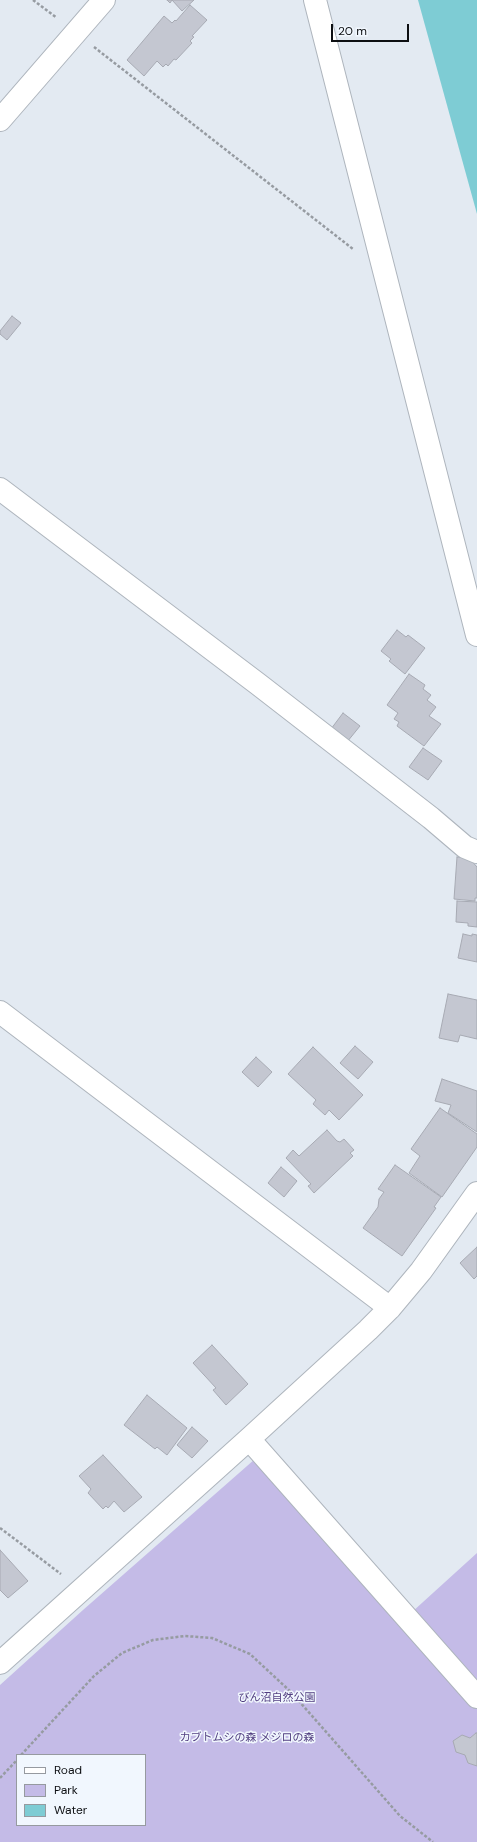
<!DOCTYPE html>
<meta charset="utf-8">
<style>
body{margin:0}
#map{position:relative;width:477px;height:1842px;overflow:hidden;background:#e3eaf2;font-family:"DM Sans",sans-serif}
canvas{display:block}
.legend{position:absolute;left:16px;top:1754px;width:130px;height:72px;box-sizing:border-box;background:#f1f7fe;border:1px solid #969aa0;margin:0;padding:5px 7px;list-style:none;font-size:12px;color:#0d0f12}
.legend li{display:flex;align-items:center;gap:8px;height:20px}
.legend b{width:20px;border:1px solid #969aa0}
.scale{position:absolute;left:331px;top:24px;width:78px;height:18px;box-sizing:border-box;border:2px solid #0d0f12;border-top:0;padding-left:5px;font-size:12px;line-height:14px;white-space:nowrap;color:#0d0f12;-webkit-text-stroke:3px #f1f7fe;paint-order:stroke}
</style>
<div id="map">
<canvas width="477" height="1842"></canvas>
<ul class="legend">
<li><b style="height:5px;background:#fff"></b>Road</li>
<li><b style="height:11px;background:#c4bbe7"></b>Park</li>
<li><b style="height:11px;background:#7eccd4"></b>Water</li>
</ul>
<div class="scale">20 m</div>
</div>
<script>
const g = document.querySelector('canvas').getContext('2d');
g.lineJoin = 'round';
function paint(path, color) { g.fillStyle = color; g.fill(path, 'evenodd'); }
const toPath = rows => new Path2D(rows.map(r => 'M' + r).join(''));
function strokePath(path, color, width, dash) { g.strokeStyle = color; g.lineWidth = width; g.lineCap = dash ? 'butt' : 'round'; g.setLineDash(dash || []); g.stroke(path); }
function drawText(font, color, halo, rows, align = 'center') {
  g.font = font + ' "DM Sans","Noto Sans JP",sans-serif'; g.lineWidth = 3; g.setLineDash([]); g.textBaseline = 'middle'; g.strokeStyle = halo; g.fillStyle = color; for (const [text, x, y, turn = 0] of rows) {
    g.save(); g.translate(x, y); g.rotate((+turn || 0) * Math.PI / 180); g.textAlign = isNaN(turn) ? turn : align; if (halo) g.strokeText(text, 0, 0); g.fillText(text, 0, 0); g.restore();
  }
}
const green = toPath([
 [255,1459,401,1622,477,1553,477,1842,0,1842,0,1685,83,1610],
 [17,1755,145,1755,145,1825,17,1825]
]);
const water = toPath([
 [418,0,477,0,477,214]
]);
const building = toPath([
 [167,0,194,0,182,11,172,0,170,3,167,0],
 [190,5,207,20,192,36,194,37,190,41,192,43,176,60,174,59,168,66,166,64,163,67,157,61,144,76,127,60,164,16,172,23,175,20,176,21,190,5],
 [12,316,21,323,7,340,0,334,0,331,12,316],
 [397,630,406,637,408,635,425,648,405,674,389,661,391,659,381,651,397,630],
 [409,674,425,685,423,689,431,695,427,700,436,707,429,716,441,724,424,746,397,726,399,722,394,719,398,713,387,705,409,674],
 [343,713,360,726,347,742,331,729,343,713],
 [423,748,442,761,428,780,409,767,423,748],
 [457,857,469,858,477,867,477,898,475,898,475,901,454,899,457,857],
 [457,901,477,902,477,927,468,926,468,923,456,922,457,901],
 [463,934,472,936,472,934,477,935,477,962,458,958,463,934],
 [448,994,477,1000,477,1039,460,1035,458,1042,439,1038,448,994],
 [355,1046,373,1062,358,1079,340,1063,355,1046],
 [313,1047,363,1095,339,1120,329,1110,325,1115,313,1104,316,1100,288,1074,313,1047],
 [256,1057,272,1072,258,1087,242,1072,256,1057],
 [442,1079,477,1091,477,1132,448,1113,451,1105,435,1101,442,1079],
 [440,1108,477,1134,477,1147,442,1197,409,1173,420,1156,411,1149,440,1108],
 [327,1130,337,1141,340,1142,344,1139,354,1150,350,1153,353,1156,314,1193,308,1186,311,1184,286,1158,293,1150,299,1156,327,1130],
 [395,1165,441,1197,434,1207,436,1208,402,1256,363,1228,378,1207,379,1199,384,1192,378,1189,395,1165],
 [281,1167,297,1181,284,1197,268,1183,281,1167],
 [477,1247,477,1276,474,1279,460,1263,477,1247],
 [212,1345,248,1384,226,1405,213,1390,216,1388,193,1363,212,1345],
 [147,1395,187,1428,167,1455,157,1447,155,1449,124,1425,147,1395],
 [192,1427,208,1441,192,1458,177,1445,192,1427],
 [103,1455,142,1497,124,1512,114,1501,108,1508,106,1506,103,1509,88,1493,91,1489,79,1476,103,1455],
 [0,1550,28,1581,8,1598,0,1590,0,1550],
 [476,1733,477,1733,477,1766,468,1763,465,1755,456,1752,453,1741,462,1735,470,1738,476,1733]
]);
const path = toPath([
 [33,0,57,18],
 [94,47,353,249],
 [0,1528,61,1574],
 [21,1755,94,1676,122,1653,153,1640,185,1636,212,1638,250,1654,291,1692,400,1816,433,1842],
 [0,1778,17,1760]
]);
const minor = toPath([
 [315,0,477,635],
 [0,120,104,0],
 [0,489,258,684,431,818,465,847,477,852],
 [0,1012,390,1308],
 [249,1439,477,1697],
 [0,1663,249,1439,368,1330,390,1308,421,1271,477,1193]
]);
const parkNames = [
 ["びん沼自然公園",277,1698],
 ["カブトムシの森 メジロの森",247,1738]
];
paint(green, '#c4bbe7');
paint(water, '#7eccd4');
paint(building, '#c4c7d1');
strokePath(building, '#a7aab3', 1);
strokePath(minor, '#aeb5bd', 24);
strokePath(path, '#969ba1', 2.5, [3, 2]);
strokePath(minor, '#fff', 22);
drawText('11px', '#523f81', '#f1f7fe', parkNames);
</script>
